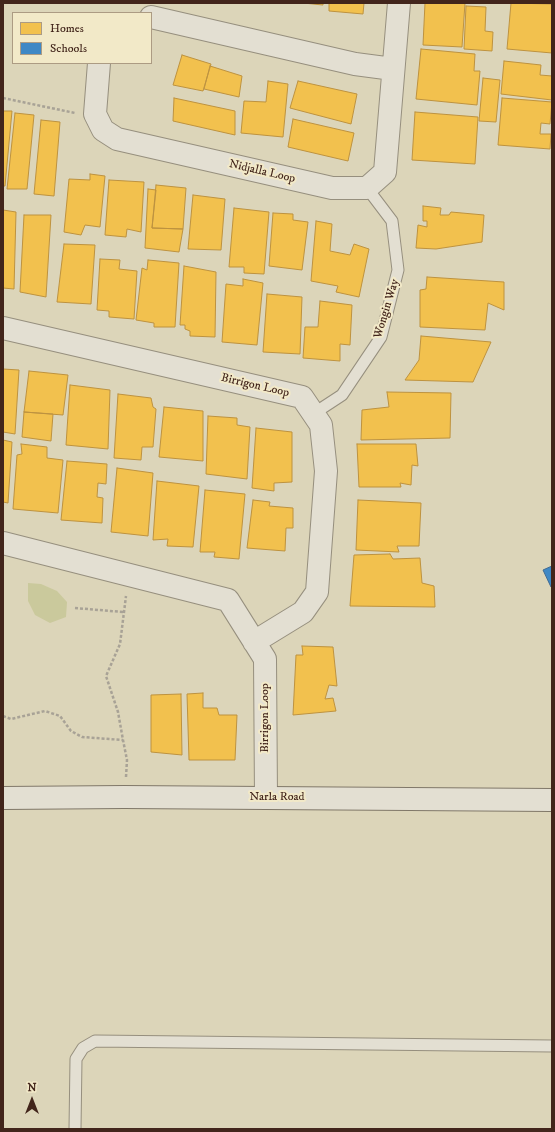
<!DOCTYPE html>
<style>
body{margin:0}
#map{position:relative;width:555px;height:1132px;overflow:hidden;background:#dcd5b9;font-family:"IM FELL DW Pica",serif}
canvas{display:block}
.frame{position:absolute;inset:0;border:4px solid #42251b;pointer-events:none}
.legend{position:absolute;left:12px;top:12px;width:140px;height:52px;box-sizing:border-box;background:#f2e9c8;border:1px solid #ac9b83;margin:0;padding:5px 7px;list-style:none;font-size:12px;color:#42251b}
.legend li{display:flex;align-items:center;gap:8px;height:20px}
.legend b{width:20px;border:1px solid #ac9b83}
.north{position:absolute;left:12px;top:1080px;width:40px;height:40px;-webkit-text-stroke:3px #f2e9c8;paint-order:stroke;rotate:0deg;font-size:11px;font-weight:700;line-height:16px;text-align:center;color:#42251b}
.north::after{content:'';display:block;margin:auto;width:14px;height:18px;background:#42251b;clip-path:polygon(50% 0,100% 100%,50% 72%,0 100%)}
</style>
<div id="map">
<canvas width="555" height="1132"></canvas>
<div class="frame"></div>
<ul class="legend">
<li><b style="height:11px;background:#f2c14e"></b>Homes</li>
<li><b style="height:11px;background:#3f88c5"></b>Schools</li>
</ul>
<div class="north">N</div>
</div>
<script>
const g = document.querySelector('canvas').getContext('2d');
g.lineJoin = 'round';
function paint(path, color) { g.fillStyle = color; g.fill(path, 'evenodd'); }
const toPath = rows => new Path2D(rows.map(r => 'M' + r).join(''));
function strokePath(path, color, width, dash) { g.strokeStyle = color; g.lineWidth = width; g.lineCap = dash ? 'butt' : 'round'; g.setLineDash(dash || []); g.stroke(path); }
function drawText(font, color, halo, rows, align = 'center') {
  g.font = font + ' "IM FELL DW Pica",serif'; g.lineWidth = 4; g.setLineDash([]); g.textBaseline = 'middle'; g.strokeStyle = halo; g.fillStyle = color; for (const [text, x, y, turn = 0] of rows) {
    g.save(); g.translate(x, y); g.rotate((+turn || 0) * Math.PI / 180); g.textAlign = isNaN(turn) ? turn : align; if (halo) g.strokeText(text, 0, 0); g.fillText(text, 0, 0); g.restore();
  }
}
const green = toPath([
 [28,583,41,584,57,591,67,602,66,617,50,623,35,615,28,601]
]);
const homes = toPath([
 [303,3,323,3,323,5,303,3],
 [329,3,364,3,363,14,329,11,329,3],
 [425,3,465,3,462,47,423,45,425,3],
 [511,3,552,4,552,53,507,49,511,3],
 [466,6,486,7,485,31,493,32,492,51,464,49,466,6],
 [421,49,475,54,474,71,480,71,477,105,416,99,421,49],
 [182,55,211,64,203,91,173,85,182,55],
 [504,61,541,65,540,75,552,76,552,100,501,94,504,61],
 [210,66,242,76,239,97,204,89,210,66],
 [483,78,500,80,496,122,479,121,483,78],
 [268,81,288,84,283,137,241,133,244,101,266,102,268,81],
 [298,81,357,94,351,124,290,108,298,81],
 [174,98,235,111,235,135,173,121,174,98],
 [502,98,552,102,550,124,541,123,540,134,551,134,550,149,498,145,502,98],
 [3,111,12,111,5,186,3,186,3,111],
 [415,112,478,117,475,164,412,160,415,112],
 [15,113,34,115,27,189,7,189,15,113],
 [293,119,354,133,348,161,288,147,293,119],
 [41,120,60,122,54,196,34,194,41,120],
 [90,174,105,176,100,227,85,225,81,235,64,232,69,179,90,180,90,174],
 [109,180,144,182,141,232,127,229,126,237,105,235,109,180],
 [156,185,186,188,183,229,152,228,156,185],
 [148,189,156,190,152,228,183,229,179,252,145,248,148,189],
 [193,195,225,199,221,250,188,249,193,195],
 [423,206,441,208,440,215,449,215,451,212,484,215,482,242,436,249,416,248,418,225,427,227,427,221,423,221,423,206],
 [234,208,269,212,264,274,244,273,244,267,229,267,234,208],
 [3,210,16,212,14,289,3,288,3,210],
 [273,213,293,214,293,220,308,222,302,270,269,266,273,213],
 [24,215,51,215,46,297,20,292,24,215],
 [316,221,332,224,330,251,350,255,354,244,369,249,359,297,336,292,338,286,311,281,316,221],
 [64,244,95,245,91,304,57,302,64,244],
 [100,259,120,260,119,269,137,271,134,319,109,317,109,311,97,310,100,259],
 [148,260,179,263,175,327,154,327,154,323,136,320,142,268,147,270,148,260],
 [184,266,216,272,215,337,190,336,190,331,185,329,185,325,180,325,184,266],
 [427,277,504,282,504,310,488,303,485,330,420,327,420,290,426,289,427,277],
 [243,279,263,283,257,345,222,342,226,284,243,286,243,279],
 [267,294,302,297,300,354,263,352,267,294],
 [320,301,352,305,350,345,340,344,340,361,303,358,305,327,318,327,320,301],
 [421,336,491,342,473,382,405,380,419,360,421,336],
 [3,369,19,370,15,434,3,432,3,369],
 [29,371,68,375,63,415,24,412,29,371],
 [70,385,110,390,108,449,66,445,70,385],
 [387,392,451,393,450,438,361,440,362,410,389,407,387,392],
 [118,394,151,398,153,407,156,409,153,447,142,447,141,460,114,458,118,394],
 [164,407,203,411,203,461,159,457,164,407],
 [24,412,53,414,51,441,22,437,24,412],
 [208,416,237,418,237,425,250,427,247,479,206,474,208,416],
 [256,428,292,432,292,482,274,483,274,491,252,488,256,428],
 [3,440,12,442,8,503,3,502,3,440],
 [21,444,47,447,47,458,63,460,58,513,13,509,17,455,22,454,21,444],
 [357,444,416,444,418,466,412,465,411,485,400,483,401,487,359,487,357,444],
 [67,461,107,464,106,484,98,483,97,497,103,498,102,523,61,520,67,461],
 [117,468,153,473,148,536,111,532,117,468],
 [157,481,199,486,193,547,167,546,168,539,153,540,157,481],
 [205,490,245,494,239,559,214,557,215,552,200,552,205,490],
 [253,500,270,502,269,506,293,508,293,528,286,528,285,551,247,548,253,500],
 [358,500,421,503,419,546,397,546,399,552,356,550,358,500],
 [390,554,393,559,420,558,422,583,434,586,435,607,350,606,354,555,390,554],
 [302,646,333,647,337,686,329,685,325,699,333,698,336,711,293,715,296,655,303,655,302,646],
 [203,693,203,708,217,708,219,715,237,715,235,760,189,760,187,694,203,693],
 [181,694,182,755,151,752,151,695,181,694]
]);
const schools = toPath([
 [552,566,552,587,551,587,543,570,552,566]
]);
const path = toPath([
 [3,98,75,113],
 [75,608,123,612],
 [3,716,11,719,45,711,60,716,71,731,82,737,123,740],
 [126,777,127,760,123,740,118,712,106,676,120,644,126,596]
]);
const lane = toPath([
 [313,414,342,395,381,337,398,270,392,221,367,188],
 [75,1129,76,1059,83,1048,95,1041,552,1046]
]);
const street = toPath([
 [151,17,355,64,393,69],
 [99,63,95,114,103,130,117,139,332,188,367,188,385,172,399,3],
 [3,328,302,397,321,425,326,471,317,592,303,612,254,642],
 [3,543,228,600,265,659,266,798]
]);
const secondary = toPath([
 [3,798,124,797,552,800]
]);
const streetNames = [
 ["Nidjalla Loop",262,172,13],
 ["Wongin Way",387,309,-73],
 ["Birrigon Loop",255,386,13],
 ["Birrigon Loop",266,718,-90],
 ["Narla Road",277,798]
];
paint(green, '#cac99c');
paint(homes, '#f2c14e');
strokePath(homes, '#bd923f', 1);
paint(schools, '#3f88c5');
strokePath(schools, '#406a92', 1);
strokePath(lane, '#968f7e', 13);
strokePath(street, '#968f7e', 24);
strokePath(secondary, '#807869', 24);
strokePath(path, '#a8a296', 2.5, [3, 2]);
strokePath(lane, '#e3dfd2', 11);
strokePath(street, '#e3dfd2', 22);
strokePath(secondary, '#e3dfd2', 22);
drawText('12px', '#42251b', '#f2e9c8', streetNames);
</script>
